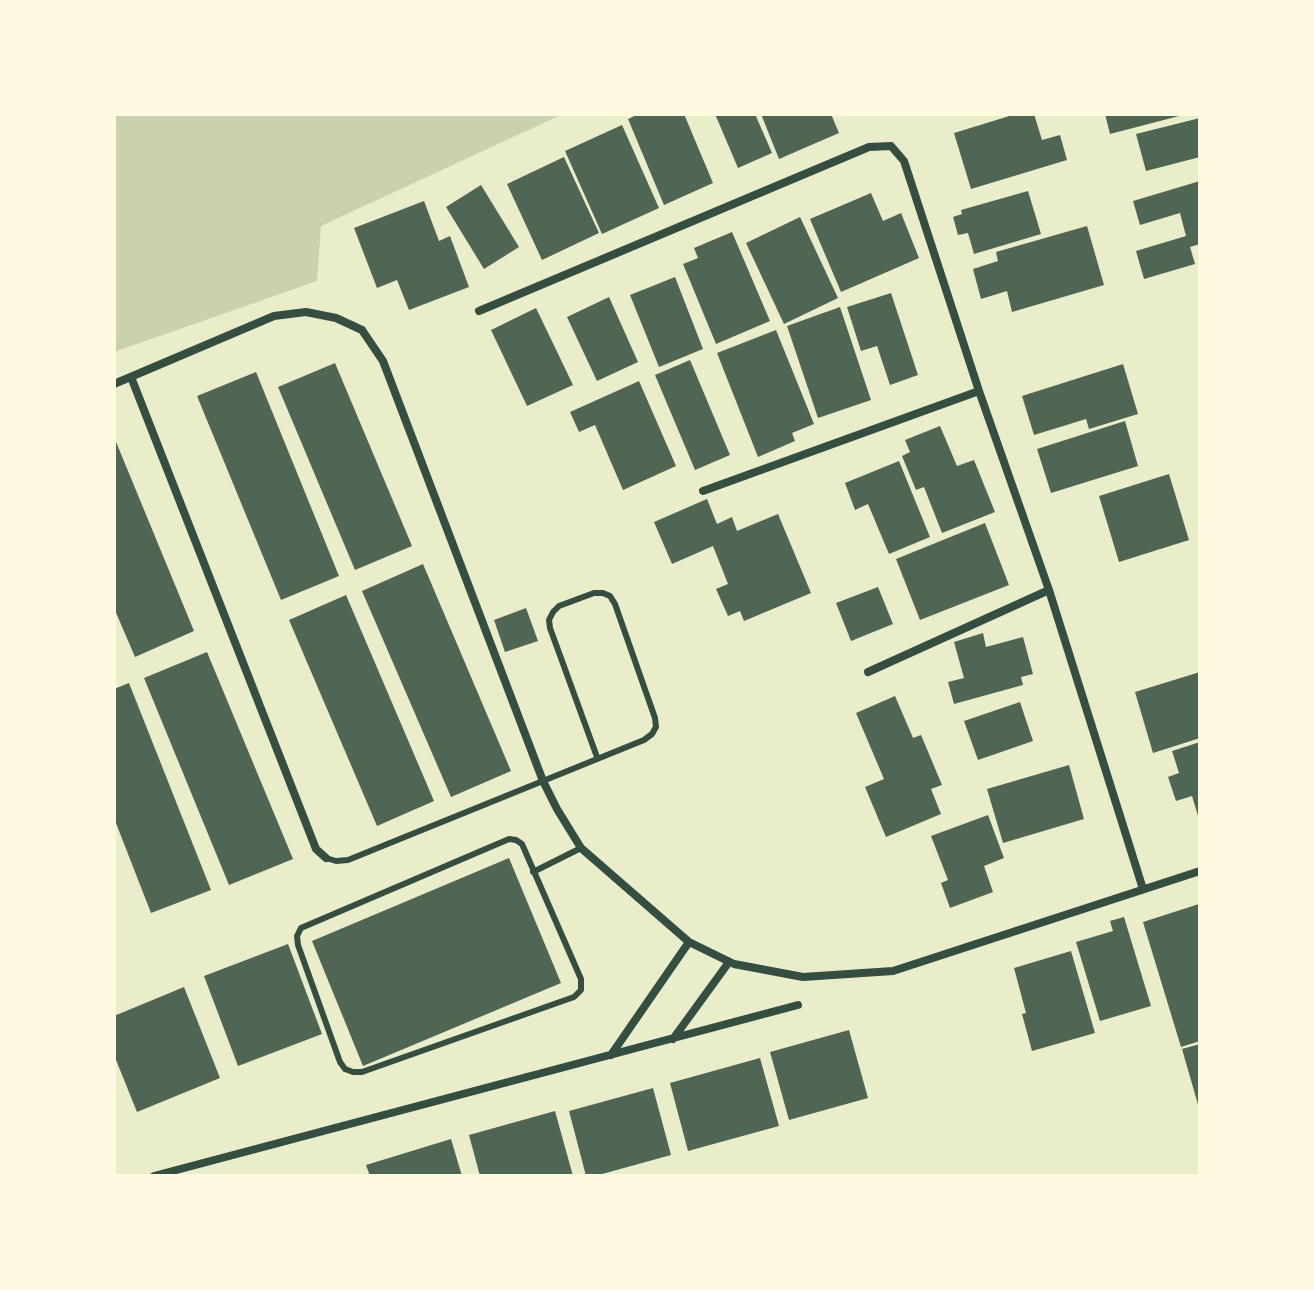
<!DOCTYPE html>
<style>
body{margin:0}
#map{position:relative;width:1314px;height:1290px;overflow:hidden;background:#e9edc9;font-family:"Open Sans",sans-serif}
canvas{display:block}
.frame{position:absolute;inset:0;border:116px solid #fefae0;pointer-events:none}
</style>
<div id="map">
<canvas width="1314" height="1290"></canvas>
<div class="frame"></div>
</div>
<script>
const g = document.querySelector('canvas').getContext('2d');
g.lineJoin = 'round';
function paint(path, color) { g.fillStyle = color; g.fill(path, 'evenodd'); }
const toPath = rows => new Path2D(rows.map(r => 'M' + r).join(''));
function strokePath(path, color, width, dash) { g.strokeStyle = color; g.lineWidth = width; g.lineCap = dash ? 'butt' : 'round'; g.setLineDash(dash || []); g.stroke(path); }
const green = toPath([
 [114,114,563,114,321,226,317,281,114,352]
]);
const building = toPath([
 [639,114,684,114,713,183,664,205,628,119],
 [715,114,755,114,772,153,738,168],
 [761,114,831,114,839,133,779,159],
 [1016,114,1034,114,1042,140,1060,135,1067,160,971,189,954,133],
 [1105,114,1182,114,1183,115,1110,134],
 [1200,118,1200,157,1146,171,1136,134],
 [622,125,659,208,602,234,565,151],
 [564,157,599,233,542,260,507,184],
 [1200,181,1200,244,1190,247,1195,264,1144,279,1136,251,1186,236,1180,213,1140,225,1133,201],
 [481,185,519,247,484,269,446,207],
 [1028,191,1041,234,974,254,968,233,958,235,953,217,962,214,961,210],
 [871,193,883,221,901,213,919,258,841,292,810,219],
 [424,201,439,241,450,236,469,287,409,310,397,280,377,288,354,228],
 [800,217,838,298,784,324,746,243],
 [1087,226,1104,285,1012,312,1007,291,981,299,973,269,998,261,996,252],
 [732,232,770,321,716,344,683,264,698,258,694,248],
 [675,277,703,349,659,367,630,295],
 [891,293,918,375,890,385,877,346,861,351,847,307],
 [609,297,638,362,597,381,567,317],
 [840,307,871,400,818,418,787,326],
 [536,308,573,385,527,406,491,330],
 [776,330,814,424,792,433,795,441,758,457,717,353],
 [690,360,730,455,695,470,655,375],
 [335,363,412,546,355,570,278,387],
 [1123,364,1138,414,1089,429,1086,419,1034,435,1022,396],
 [256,372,339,576,281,600,197,396],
 [639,381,676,466,623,490,595,425,579,432,570,412],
 [1125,421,1138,466,1051,493,1037,449],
 [940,426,957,466,974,460,995,512,942,533,924,487,916,490,902,456,910,452,905,440],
 [114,437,194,631,135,657,114,608],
 [899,461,930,537,889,554,868,504,855,510,845,483],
 [1169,474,1189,540,1119,562,1099,496],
 [707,499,717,524,732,517,737,531,778,514,811,593,744,621,740,611,728,616,716,589,728,584,713,546,672,564,654,522],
 [985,523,1009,585,920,620,896,559],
 [423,564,511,771,451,797,362,591],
 [878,587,893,624,851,641,836,603],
 [346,595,434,801,377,826,289,620],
 [526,608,538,641,505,652,494,620],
 [983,633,986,647,1023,637,1033,674,1021,677,1023,685,954,704,948,682,964,678,954,642],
 [207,652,293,859,229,885,144,678],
 [1200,672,1200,738,1153,753,1135,692],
 [129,683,211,890,151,913,114,818,114,689],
 [895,696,913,738,921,735,942,785,931,789,941,814,886,837,865,787,884,779,856,713],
 [1020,702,1033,741,978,760,964,721],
 [1200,742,1200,818,1199,819,1192,796,1176,801,1168,777,1179,773,1172,751],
 [1069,765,1084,819,1003,843,987,789],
 [988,815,1004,858,984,866,993,892,950,908,941,883,948,880,931,836],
 [509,858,561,983,363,1066,312,941],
 [1199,904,1200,1041,1181,1047,1143,922],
 [1124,917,1151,1006,1100,1021,1076,942,1113,931,1110,921],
 [288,944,322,1034,238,1066,204,976],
 [1071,951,1095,1033,1032,1051,1022,1014,1026,1013,1014,968],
 [184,987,220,1078,137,1112,114,1055,114,1016],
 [849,1030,868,1098,789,1120,770,1052],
 [1200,1044,1200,1108,1199,1108,1182,1049],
 [760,1058,779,1126,688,1151,670,1083],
 [653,1088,671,1155,595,1176,586,1176,569,1111],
 [555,1111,573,1176,480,1176,469,1135],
 [451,1139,462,1176,370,1176,366,1165]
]);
const service = toPath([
 [509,839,516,840,522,844,581,979,581,990,574,997,362,1072,353,1072,345,1069,340,1062,298,945,297,936,301,928,509,839],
 [326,858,336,861,348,860,644,740,652,734,656,727,655,718,615,604,610,596,603,593,594,593,559,606,553,612,549,620,550,628,597,757],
 [533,872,581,848]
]);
const minor = toPath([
 [479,311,869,147,891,146,904,161,979,391,1049,590,1143,889],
 [131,377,316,849,326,858],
 [114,384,274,316,306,312,336,318,362,330,383,361,543,781,557,809,581,848,689,942,734,964,803,977,893,971,1200,871],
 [703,491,979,391],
 [868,672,1049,590],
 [673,1039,729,962],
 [611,1055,689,942],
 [154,1176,798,1005]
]);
paint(green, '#cad2ad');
paint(building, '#4f6655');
strokePath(service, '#344e41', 6);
strokePath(minor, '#344e41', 8);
</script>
